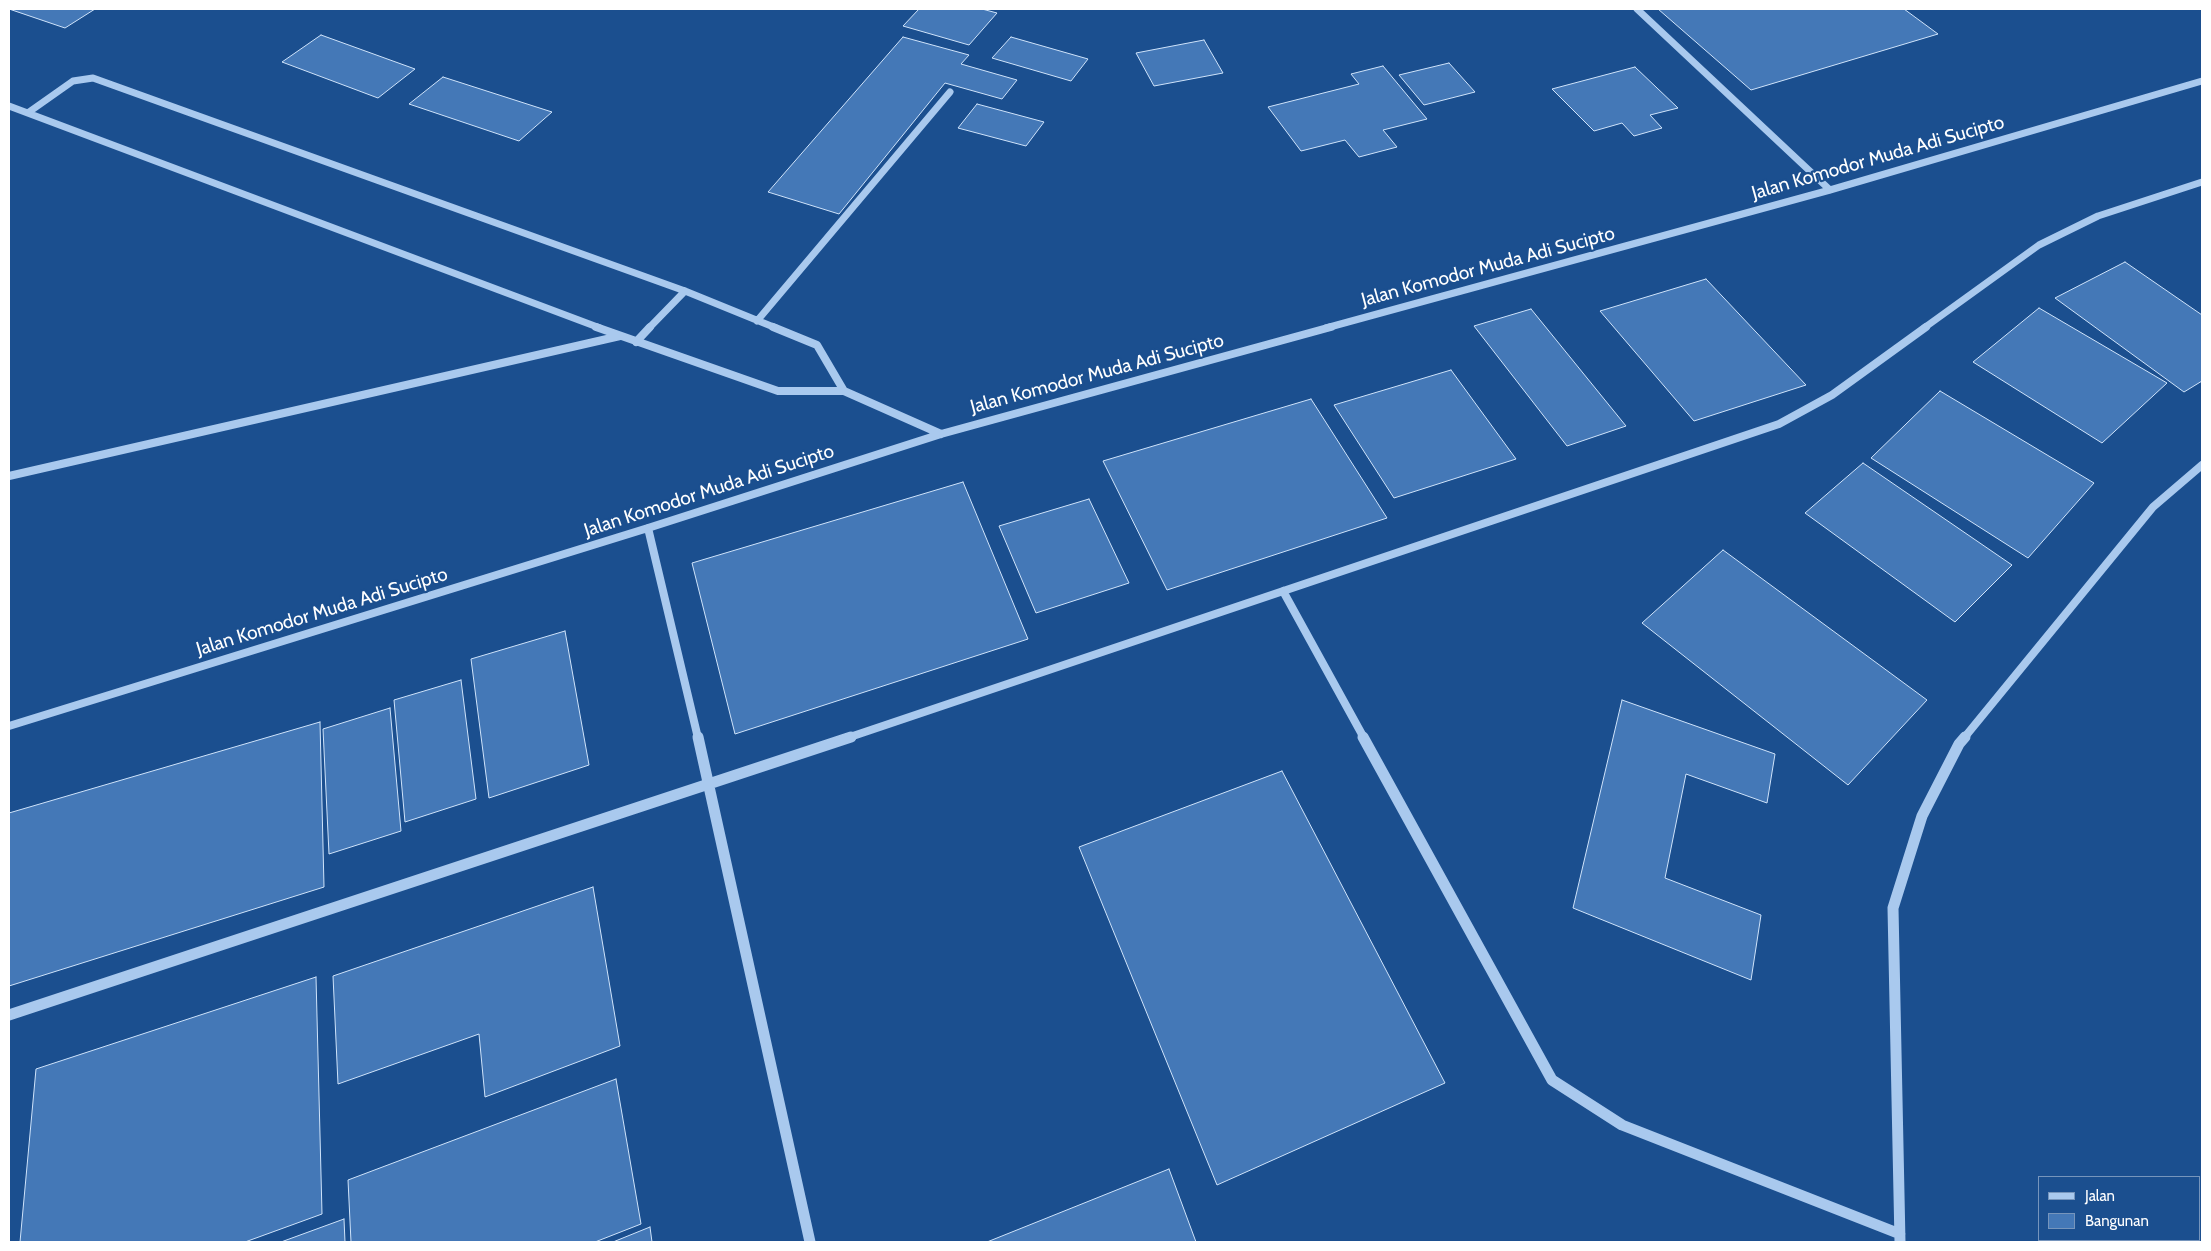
<!DOCTYPE html>
<style>
body{margin:0}
#map{position:relative;width:2211px;height:1251px;overflow:hidden;background:#1b4f8f;font-family:Cabin,sans-serif}
canvas{display:block}
.frame{position:absolute;inset:0;border:10px solid #fff;pointer-events:none}
.legend{position:absolute;left:2038px;top:1176px;width:162px;height:65px;box-sizing:border-box;background:#1b4f8f;border:1px solid #7695bc;margin:0;padding:6px 9px;list-style:none;font-size:15px;color:#fff}
.legend li{display:flex;align-items:center;gap:10px;height:25px}
.legend b{width:25px;border:1px solid #7695bc}
</style>
<div id="map">
<canvas width="2211" height="1251"></canvas>
<div class="frame"></div>
<ul class="legend">
<li><b style="height:6px;background:#a9c9ee"></b>Jalan</li>
<li><b style="height:14px;background:#4478b7"></b>Bangunan</li>
</ul>
</div>
<script>
const g = document.querySelector('canvas').getContext('2d');
g.lineJoin = 'round';
function paint(path, color) { g.fillStyle = color; g.fill(path, 'evenodd'); }
const toPath = rows => new Path2D(rows.map(r => 'M' + r).join(''));
function strokePath(path, color, width, dash) { g.strokeStyle = color; g.lineWidth = width; g.lineCap = dash ? 'butt' : 'round'; g.setLineDash(dash || []); g.stroke(path); }
function drawText(font, color, halo, rows, align = 'center') {
  g.font = font + ' Cabin,sans-serif'; g.lineWidth = 4.5; g.setLineDash([]); g.textBaseline = 'middle'; g.strokeStyle = halo; g.fillStyle = color; for (const [text, x, y, turn = 0] of rows) {
    g.save(); g.translate(x, y); g.rotate((+turn || 0) * Math.PI / 180); g.textAlign = isNaN(turn) ? turn : align; if (halo) g.strokeText(text, 0, 0); g.fillText(text, 0, 0); g.restore();
  }
}
const building = toPath([
 [9,9,95,9,65,28,9,9],
 [919,9,982,9,997,13,969,45,903,26,919,9],
 [1658,9,1904,9,1938,34,1751,90,1658,9],
 [321,35,415,69,378,98,282,62,321,35],
 [903,37,969,55,961,64,1017,80,1002,99,945,83,839,214,768,192,903,37],
 [1011,37,1088,59,1071,81,992,58,1011,37],
 [1204,40,1223,73,1154,86,1136,53,1204,40],
 [1449,63,1475,92,1424,105,1399,75,1449,63],
 [1383,66,1427,119,1383,130,1397,147,1359,157,1345,140,1301,151,1268,107,1359,84,1351,74,1383,66],
 [1635,67,1678,108,1650,115,1662,128,1634,136,1622,123,1594,131,1552,89,1635,67],
 [443,77,552,112,519,141,409,104,443,77],
 [977,104,1044,122,1026,146,958,128,977,104],
 [2125,262,2202,315,2202,381,2184,392,2055,298,2125,262],
 [1706,279,1806,385,1694,421,1600,311,1706,279],
 [2039,308,2167,383,2102,443,1973,362,2039,308],
 [1531,309,1626,426,1567,446,1474,326,1531,309],
 [1451,370,1516,459,1394,498,1334,405,1451,370],
 [1940,391,2094,483,2028,558,1871,458,1940,391],
 [1311,399,1387,518,1167,590,1103,461,1311,399],
 [1863,463,2012,565,1955,622,1805,513,1863,463],
 [963,482,1028,639,735,734,692,563,963,482],
 [1089,499,1129,583,1036,613,999,526,1089,499],
 [1723,550,1927,700,1848,785,1642,623,1723,550],
 [565,631,589,765,489,798,471,659,565,631],
 [461,680,476,799,405,822,394,700,461,680],
 [1622,700,1775,754,1767,803,1686,774,1665,878,1761,915,1751,980,1573,908,1622,700],
 [390,708,401,831,329,854,323,729,390,708],
 [320,722,324,887,9,986,9,813,320,722],
 [1282,771,1445,1083,1217,1185,1079,847,1282,771],
 [593,887,620,1046,485,1097,479,1034,338,1084,333,976,593,887],
 [316,977,322,1214,245,1242,20,1242,36,1069,316,977],
 [616,1079,641,1224,595,1242,351,1242,348,1180,616,1079],
 [1169,1169,1196,1242,987,1242,1169,1169],
 [344,1219,345,1242,281,1242,344,1219],
 [650,1227,652,1242,613,1242,650,1227]
]);
const minorFar2 = toPath([
 [1637,9,1830,190],
 [9,106,600,328],
 [29,112,73,81,93,78,685,291,776,328],
 [757,321,950,92],
 [649,328,685,291],
 [1326,328,1830,190,2202,81],
 [1924,328,2039,245,2098,216,2202,182]
]);
const minorFar1 = toPath([
 [596,327,778,391,844,391,941,434],
 [773,327,817,345,844,391],
 [636,342,650,327],
 [9,476,620,336],
 [648,528,698,738],
 [1283,591,1364,738],
 [9,726,648,528,941,434,1331,327],
 [847,738,1779,424,1832,395,1926,327],
 [1964,738,2153,507,2202,465]
]);
const minor = toPath([
 [698,737,810,1242],
 [1363,737,1552,1080,1622,1125,1900,1234],
 [9,1015,851,737],
 [1900,1242,1893,908,1922,816,1959,744,1965,737]
]);
const streetNames = [
 ["Jalan Komodor Muda Adi Sucipto",1878,158,-16],
 ["Jalan Komodor Muda Adi Sucipto",1488,267,-15],
 ["Jalan Komodor Muda Adi Sucipto",1097,374,-15],
 ["Jalan Komodor Muda Adi Sucipto",709,491,-18],
 ["Jalan Komodor Muda Adi Sucipto",322,612,-17]
];
paint(building, '#4478b7');
strokePath(building, '#cfe3fa', 1);
strokePath(minorFar2, '#a9c9ee', 7);
strokePath(minorFar1, '#a9c9ee', 8);
strokePath(minor, '#a9c9ee', 11);
drawText('19px', '#fff', '#1b4f8f', streetNames);
</script>
